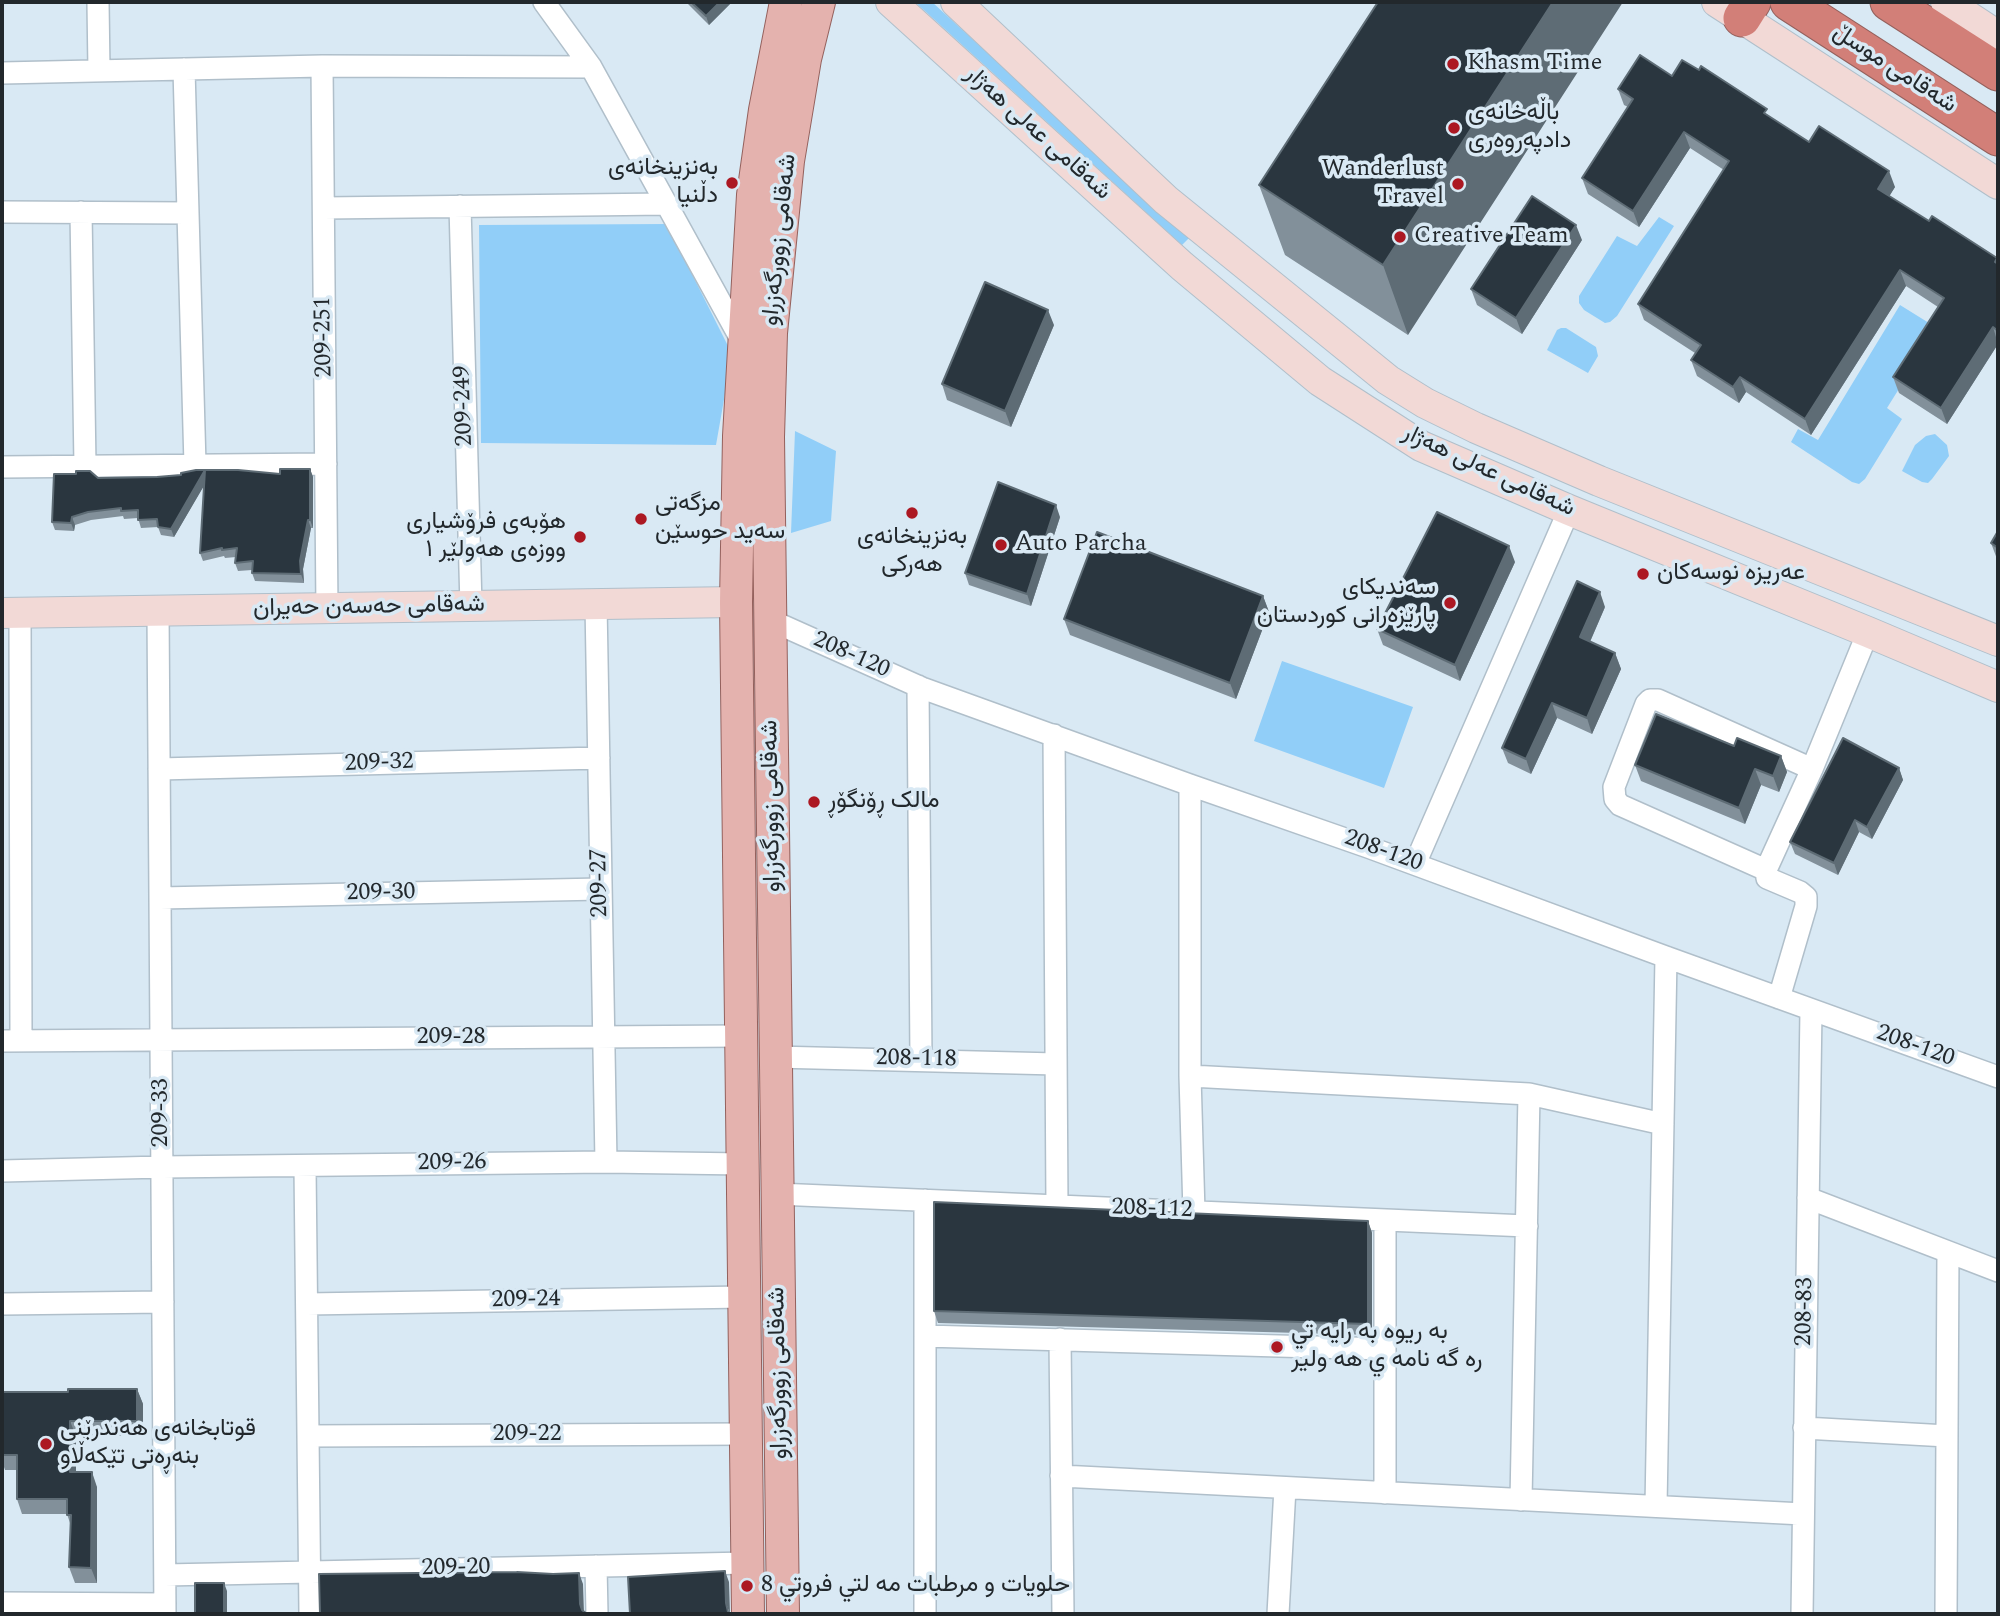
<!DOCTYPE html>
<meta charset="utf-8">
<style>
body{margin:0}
#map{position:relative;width:2000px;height:1616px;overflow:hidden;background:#d9e9f4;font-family:Spectral,serif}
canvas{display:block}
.frame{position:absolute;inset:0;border:4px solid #22282c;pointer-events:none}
</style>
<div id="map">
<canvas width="2000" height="1616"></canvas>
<div class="frame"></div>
</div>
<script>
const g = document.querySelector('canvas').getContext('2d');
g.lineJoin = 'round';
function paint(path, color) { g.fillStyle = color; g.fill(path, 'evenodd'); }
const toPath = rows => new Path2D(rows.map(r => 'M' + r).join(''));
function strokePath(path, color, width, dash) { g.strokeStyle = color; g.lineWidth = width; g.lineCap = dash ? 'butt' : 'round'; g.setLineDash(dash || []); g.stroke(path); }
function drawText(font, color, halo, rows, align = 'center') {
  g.font = font + ' Spectral,Vazirmatn,serif'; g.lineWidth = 7; g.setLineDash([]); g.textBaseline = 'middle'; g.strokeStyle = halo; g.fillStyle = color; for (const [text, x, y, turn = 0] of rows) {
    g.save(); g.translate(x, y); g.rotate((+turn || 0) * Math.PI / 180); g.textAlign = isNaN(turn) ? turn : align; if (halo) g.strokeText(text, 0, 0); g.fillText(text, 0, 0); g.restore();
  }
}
const green = toPath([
 [915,2,932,2,1189,238,1182,245],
 [1659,217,1674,226,1617,316,1610,322,1605,323,1584,310,1579,303,1579,296,1617,236,1637,246],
 [667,224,732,354,716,445,481,443,479,225],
 [1900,305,1937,328,1887,408,1902,419,1865,479,1859,484,1852,482,1791,442,1798,429,1818,440],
 [1561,328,1566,328,1596,347,1598,356,1588,373,1547,350,1557,330],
 [795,431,836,451,831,521,791,533],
 [1935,434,1947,445,1949,456,1932,479,1928,483,1922,482,1902,471,1915,445,1926,436],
 [1282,661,1413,707,1384,788,1254,741]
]);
const street = toPath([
 [98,2,99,71],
 [544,2,591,67,743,343],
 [322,66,327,609],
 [184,69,195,465],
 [2,73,322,66,591,67],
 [460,206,471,606],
 [324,208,667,204],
 [2,212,188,213],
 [81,212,85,466],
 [2,467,326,464],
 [596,604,606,1162],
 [158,611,165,1614],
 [20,613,21,1041],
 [770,620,922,688,1190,785,1368,847,1666,957,1998,1077],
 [918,686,921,1060],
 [1054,735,1057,1206],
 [159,769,599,758],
 [1190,785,1190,1076,1194,1212],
 [1415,864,1569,510],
 [1766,870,1620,805,1615,799,1614,787,1646,704,1650,700,1658,700,1812,769],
 [160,898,601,889],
 [1779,998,1806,906,1806,897,1800,892,1767,878,1766,870,1812,769,1868,632],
 [2,1041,741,1036],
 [775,1057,1056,1064],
 [1190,1076,1529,1094,1663,1124],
 [305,1167,310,1614],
 [2,1171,162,1167,606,1162,743,1164],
 [777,1194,1527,1226],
 [1808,1198,1998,1271],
 [2,1304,163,1302],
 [307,1304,744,1297],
 [925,1336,1385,1349],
 [1060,1339,1063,1614],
 [1804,1428,1947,1436],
 [308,1436,746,1434],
 [1061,1476,1803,1514],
 [1385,1493,1385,1220],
 [1521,1500,1529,1094],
 [1656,1506,1666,957],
 [596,1566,597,1614],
 [165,1575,748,1563],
 [2,1603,165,1604],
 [925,1614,925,1200],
 [1278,1614,1285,1488],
 [1802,1614,1811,1010],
 [1946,1614,1948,1252]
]);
const secondary = toPath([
 [891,2,1182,266,1320,381,1421,446,1569,510,1868,632,1998,687],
 [956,2,1166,200,1388,380,1425,403,1476,428,1599,481,1998,641],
 [1717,2,1998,184],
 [1946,2,1998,36],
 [2,613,736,602]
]);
const primary = toPath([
 [748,1614,736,602,739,436,753,195,765,110,786,2],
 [783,1614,768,437,771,333,788,161,805,59,819,2]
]);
const highway = toPath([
 [1789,2,1998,137],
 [1889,2,1998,72],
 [1742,18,1752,2]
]);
const wall = toPath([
 [686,2,732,2,709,25],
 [1378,2,1408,335,1285,255,1259,185],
 [1672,76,1770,117,1809,142,1895,187,1889,196,1929,221,1997,258,1998,344,1947,424,1899,393,1893,377,1938,307,1906,286,1811,435,1746,392,1739,403,1697,376,1691,360,1695,353,1644,320,1638,304,1724,170,1690,148,1639,227,1588,194,1582,178,1628,107,1624,105,1618,89],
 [1582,240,1522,334,1477,305,1471,289],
 [1054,325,1011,427,947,400,942,384],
 [310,469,313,477,313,528,311,528,303,569,304,583,255,581,252,573,252,570,238,571,235,563,236,557,225,558,224,556,203,561,200,553,204,485,174,537,161,535,158,527,141,528,138,518,124,519,123,516,91,520,75,525,74,531,55,530,52,522,98,478,280,474],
 [1060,517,1031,606,969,585,965,573],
 [1998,531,1998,560,1997,559,1991,543],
 [1515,562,1460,681,1383,645,1377,629],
 [1263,596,1269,612,1236,699,1070,635,1064,619],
 [1605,607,1590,642,1615,653,1621,669,1592,734,1557,718,1531,774,1508,763,1502,748],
 [1734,746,1781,756,1787,772,1779,792,1761,785,1745,824,1641,781,1635,765],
 [1899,768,1903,780,1872,839,1859,832,1838,875,1795,854,1790,842],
 [1368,1221,1372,1233,1372,1335,938,1323,934,1311],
 [137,1389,143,1404,143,1436,76,1436,76,1472,97,1487,97,1583,75,1583,69,1567,71,1526,67,1514,22,1514,17,1499,17,1470,5,1470,2,1461,2,1392,68,1392]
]);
const shadedWall = toPath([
 [720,2,732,2,709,25,706,16],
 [1553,2,1623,2,1408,335,1383,265],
 [1684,132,1690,148,1639,227,1633,211],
 [1889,171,1895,187,1884,205,1878,189],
 [1576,225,1582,240,1522,334,1516,318],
 [1900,270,1906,286,1811,435,1805,419],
 [1048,310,1054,325,1011,427,1005,411],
 [1993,327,1998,344,1947,424,1941,408],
 [1740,377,1746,392,1739,403,1733,387],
 [310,469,313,477,313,528,310,520],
 [205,470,208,479,174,537,171,529],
 [1056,505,1060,517,1031,606,1027,594],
 [72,517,75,525,74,531,71,523],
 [308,520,311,528,303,569,304,583,301,574,300,561],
 [1509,546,1515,562,1460,681,1455,665],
 [1600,592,1605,607,1585,653,1580,637],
 [1263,596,1269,612,1236,699,1230,683],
 [1615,653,1621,669,1592,734,1587,718],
 [1552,703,1557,718,1531,774,1526,759],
 [1781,756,1787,772,1779,792,1773,776],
 [1899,768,1903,780,1872,839,1867,827],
 [1755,769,1761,785,1745,824,1739,808],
 [1855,820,1859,832,1838,875,1834,863],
 [1368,1221,1372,1233,1372,1335,1368,1324],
 [137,1389,143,1404,143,1436,137,1421],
 [70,1421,76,1436,76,1487,70,1472],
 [92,1472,97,1487,97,1583,91,1568],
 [725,1571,729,1582,730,1614,726,1603],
 [579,1573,583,1584,584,1614,580,1604],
 [224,1583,227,1591,227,1614,224,1614]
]);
const building = toPath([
 [691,2,720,2,706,16,691,2],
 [1378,2,1553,2,1383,265,1259,185,1378,2],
 [1640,55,1672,76,1682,60,1699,70,1701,66,1767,109,1764,113,1809,142,1819,126,1889,171,1878,189,1929,221,1932,216,1997,258,1995,262,1998,264,1998,284,1997,286,1998,286,1998,331,1993,327,1941,408,1893,377,1944,298,1900,270,1805,419,1740,377,1733,387,1691,360,1701,345,1638,304,1729,161,1684,132,1633,211,1582,178,1633,99,1618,89,1640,55],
 [1532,196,1576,225,1516,318,1471,289,1532,196],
 [985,282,1048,310,1005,411,942,384,985,282],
 [280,469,310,469,310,520,308,520,300,561,301,574,252,573,253,561,235,563,237,548,222,550,222,548,200,553,205,470,171,529,158,527,157,519,138,520,138,510,121,511,121,508,88,512,72,517,71,523,52,522,54,474,76,474,76,471,90,471,98,478,157,477,181,475,181,473,196,470,238,470,280,474,280,469],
 [998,482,1056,505,1027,594,965,573,998,482],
 [1437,512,1509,546,1455,665,1377,629,1437,512],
 [1998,531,1998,548,1991,543,1998,531],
 [1097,532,1263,596,1230,683,1064,619,1097,532],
 [1577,581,1600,592,1580,637,1615,653,1587,718,1552,703,1526,759,1502,748,1577,581],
 [1656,714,1734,746,1737,738,1781,756,1773,776,1755,769,1739,808,1635,765,1656,714],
 [1843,738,1899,768,1867,827,1855,820,1834,863,1790,842,1843,738],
 [934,1202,1368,1221,1368,1324,934,1311,934,1202],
 [68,1389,137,1389,137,1421,70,1421,70,1472,92,1472,91,1568,69,1567,71,1515,67,1515,67,1499,17,1499,17,1455,2,1455,2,1392,68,1392,68,1389],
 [725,1571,726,1603,728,1612,730,1614,630,1614,628,1577,725,1571],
 [517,1572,553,1574,579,1573,580,1604,582,1610,587,1614,320,1614,319,1574,517,1572],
 [195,1583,224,1583,224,1613,220,1613,220,1614,195,1614,195,1583]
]);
const markers = [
 [1453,64,7,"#ac1822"],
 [1454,128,7,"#ac1822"],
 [732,183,7,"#ac1822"],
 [1458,184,7,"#ac1822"],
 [1400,237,7,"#ac1822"],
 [912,513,7,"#ac1822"],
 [641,519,7,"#ac1822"],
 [580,537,7,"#ac1822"],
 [1001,545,7,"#ac1822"],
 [1643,574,7,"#ac1822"],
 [1450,603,7,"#ac1822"],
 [814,802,7,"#ac1822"],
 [1277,1347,7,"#ac1822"],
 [46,1444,7,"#ac1822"],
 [747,1586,7,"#ac1822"]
];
const poiNames = [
 ["Khasm Time",1467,64],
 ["باڵەخانەی",1468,114],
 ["دادپەروەری",1468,142],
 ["بەنزینخانەی",718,169,"right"],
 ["دڵنیا",718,197,"right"],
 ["Wanderlust",1444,170,"right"],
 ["Travel",1444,198,"right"],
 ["Creative Team",1414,237],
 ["مزگەتی",655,505],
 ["سەید حوسێن",655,533],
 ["هۆبەی فرۆشیاری",566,523,"right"],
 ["ووزەی هەولێر ١",566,551,"right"],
 ["بەنزینخانەی",912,538,"center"],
 ["هەرکی",912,566,"center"],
 ["Auto Parcha",1015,545],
 ["عەریزە نوسەکان",1657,574],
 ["سەندیکای",1436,589,"right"],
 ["پارێزەرانی کوردستان",1436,617,"right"],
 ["مالک ڕۆنگۆڕ",828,802],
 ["به ريوه به رايه تي",1291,1333],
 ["ره گه نامه ي هه ولير",1291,1361],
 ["قوتابخانەی هەندرێنی",60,1430],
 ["بنەڕەتی تێکەڵاو",60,1458],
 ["حلويات و مرطبات مه لتي فروتي 8",761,1586]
];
const streetNames = [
 ["شەقامی موسڵ",1894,70,33],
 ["شەقامی عەلی هەژار",1037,134,42],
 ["شەقامی زوورگەزراو",781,240,-84],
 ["209-251",325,337,-91],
 ["209-249",465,406,-92],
 ["شەقامی عەلی هەژار",1488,472,25],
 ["شەقامی حەسەن حەیران",369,608,-1],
 ["208-120",851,656,24],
 ["209-32",379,764,-2],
 ["شەقامی زوورگەزراو",773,806,-91],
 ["208-120",1383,852,20],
 ["209-27",601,883,-91],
 ["209-30",381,894,-1],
 ["209-28",451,1038],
 ["208-120",1915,1047,20],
 ["208-118",916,1060,1],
 ["209-33",162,1113,-90],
 ["209-26",452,1164,-1],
 ["208-112",1152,1210,2],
 ["209-24",526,1301,-1],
 ["208-83",1806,1312,-89],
 ["شەقامی زوورگەزراو",780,1373,-91],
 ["209-22",527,1435],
 ["209-20",456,1569,-1]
];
paint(green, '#91cef8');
strokePath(street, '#b0bfca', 24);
strokePath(secondary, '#b0bfca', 32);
strokePath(primary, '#94615d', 34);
strokePath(highway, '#94615d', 39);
strokePath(street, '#fff', 21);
strokePath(secondary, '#f2d9d6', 30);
strokePath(primary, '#e4b2ae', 32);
strokePath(highway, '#d27f78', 37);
paint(wall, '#82909a');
paint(shadedWall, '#5e6c75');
paint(building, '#2a363f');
strokePath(building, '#5e6c75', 2);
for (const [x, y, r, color] of markers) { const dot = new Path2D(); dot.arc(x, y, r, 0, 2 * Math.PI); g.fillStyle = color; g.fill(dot); strokePath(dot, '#d9e9f4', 2.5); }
drawText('24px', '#22282c', '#d9e9f4', poiNames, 'left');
drawText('24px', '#22282c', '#d9e9f4', streetNames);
</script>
